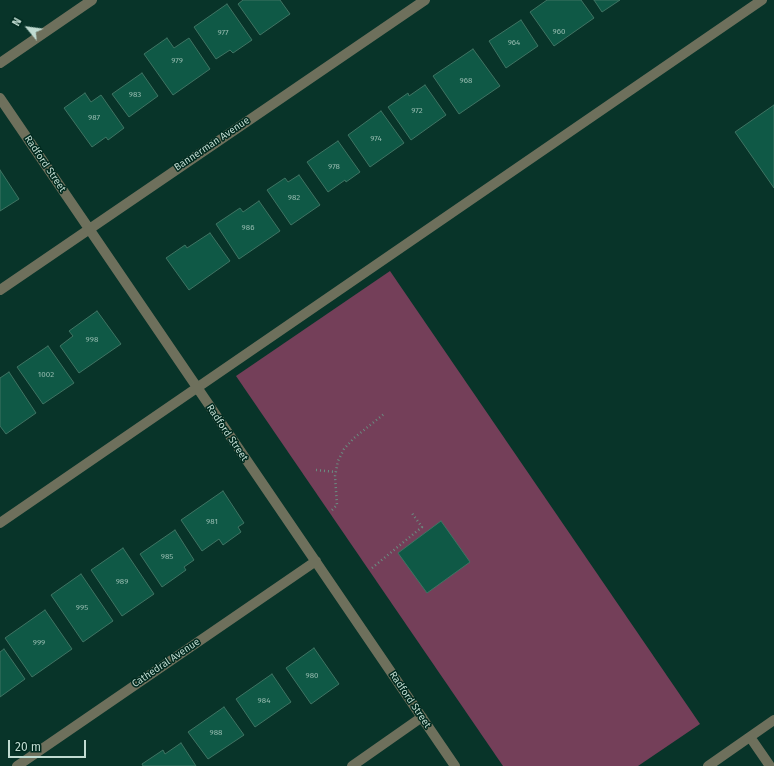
<!DOCTYPE html>
<style>
body{margin:0}
#map{position:relative;width:774px;height:766px;overflow:hidden;background:#083429;font-family:"Fira Sans",sans-serif}
canvas{display:block}
.north{position:absolute;left:8px;top:8px;width:40px;height:40px;-webkit-text-stroke:3px #002a1f;paint-order:stroke;rotate:299deg;font-size:11px;font-weight:700;line-height:16px;text-align:center;color:#c0dbd1}
.north::after{content:'';display:block;margin:auto;width:14px;height:18px;background:#c0dbd1;clip-path:polygon(50% 0,100% 100%,50% 72%,0 100%)}
.scale{position:absolute;left:8px;top:740px;width:78px;height:18px;box-sizing:border-box;border:2px solid #c0dbd1;border-top:0;padding-left:5px;font-size:12px;line-height:14px;white-space:nowrap;color:#c0dbd1;-webkit-text-stroke:3px #002a1f;paint-order:stroke}
</style>
<div id="map">
<canvas width="774" height="766"></canvas>
<div class="north">N</div>
<div class="scale">20 m</div>
</div>
<script>
const g = document.querySelector('canvas').getContext('2d');
g.lineJoin = 'round';
function paint(path, color) { g.fillStyle = color; g.fill(path, 'evenodd'); }
const toPath = rows => new Path2D(rows.map(r => 'M' + r).join(''));
function strokePath(path, color, width, dash) { g.strokeStyle = color; g.lineWidth = width; g.lineCap = dash ? 'butt' : 'round'; g.setLineDash(dash || []); g.stroke(path); }
function drawText(font, color, halo, rows, align = 'center') {
  g.font = font + ' "Fira Sans",sans-serif'; g.lineWidth = 3; g.setLineDash([]); g.textBaseline = 'middle'; g.strokeStyle = halo; g.fillStyle = color; for (const [text, x, y, turn = 0] of rows) {
    g.save(); g.translate(x, y); g.rotate((+turn || 0) * Math.PI / 180); g.textAlign = isNaN(turn) ? turn : align; if (halo) g.strokeText(text, 0, 0); g.fillText(text, 0, 0); g.restore();
  }
}
const green = toPath([
 [390,271,700,724,638,766,503,766,236,376]
]);
const building = toPath([
 [243,0,280,0,290,14,260,35,238,4,243,0],
 [547,0,581,0,594,18,554,46,530,12,547,0],
 [594,0,620,0,602,12,594,0],
 [227,4,252,40,233,53,230,50,216,59,194,27,227,4],
 [521,20,538,46,506,68,489,41,521,20],
 [167,38,174,48,189,38,210,69,173,95,144,54,167,38],
 [473,49,500,86,459,114,433,76,473,49],
 [142,73,158,96,129,117,112,94,142,73],
 [425,85,446,115,411,140,388,107,408,93,409,96,425,85],
 [85,93,91,102,101,95,124,128,108,140,106,137,92,147,64,108,85,93],
 [774,105,774,188,735,132,774,105],
 [381,111,404,143,370,167,348,135,381,111],
 [338,141,360,172,346,182,345,180,328,192,307,162,338,141],
 [0,170,19,199,0,211,0,170],
 [299,175,320,205,291,225,267,190,285,178,288,182,299,175],
 [259,201,280,231,239,259,216,224,240,208,243,212,259,201],
 [210,233,230,261,189,290,166,258,185,245,187,248,210,233],
 [97,311,121,344,79,373,60,346,73,336,69,331,97,311],
 [48,346,74,383,43,404,17,367,48,346],
 [9,372,36,413,6,434,0,426,0,378,9,372],
 [223,491,244,523,238,527,241,532,223,545,219,539,202,551,181,520,223,491],
 [441,521,470,562,427,593,398,553,441,521],
 [175,530,194,560,184,567,186,570,162,587,140,554,175,530],
 [123,548,154,594,122,616,91,570,123,548],
 [81,574,113,621,83,642,51,595,81,574],
 [45,610,72,649,32,677,5,638,45,610],
 [314,648,339,684,311,704,286,668,314,648],
 [4,649,25,679,0,697,0,652,4,649],
 [272,674,291,702,255,727,236,699,272,674],
 [224,707,244,735,208,759,188,732,224,707],
 [181,743,196,766,143,766,142,764,163,750,165,754,181,743]
]);
const path = toPath([
 [316,470,336,472],
 [332,510,337,505,335,476,338,461,344,449,354,438,384,414],
 [372,568,422,527,411,512]
]);
const minor = toPath([
 [0,63,92,0],
 [0,98,455,766],
 [0,290,425,0],
 [0,523,762,0],
 [750,737,770,766],
 [17,766,316,561],
 [352,766,422,717],
 [708,766,774,720]
]);
const numberNames = [
 ["960",559,32],
 ["977",223,33],
 ["964",514,43],
 ["979",177,61],
 ["968",466,81],
 ["983",135,95],
 ["972",417,111],
 ["987",94,118],
 ["974",376,139],
 ["978",334,167],
 ["982",294,198],
 ["986",248,228],
 ["998",92,340],
 ["1002",46,375],
 ["981",212,522],
 ["985",167,557],
 ["989",122,582],
 ["995",82,608],
 ["999",39,643],
 ["980",312,676],
 ["984",264,701],
 ["988",216,733]
];
const streetNames = [
 ["Bannerman Avenue",212,144,-34],
 ["Radford Street",45,164,56],
 ["Radford Street",227,433,56],
 ["Cathedral Avenue",166,663,-34],
 ["Radford Street",410,700,56]
];
paint(green, '#743f59');
paint(building, '#0f5946');
strokePath(building, '#3f7463', 1);
strokePath(path, '#6a8d82', 2.5, [1, 3]);
strokePath(minor, '#6e705c', 10);
drawText('8px', '#94baae', null, numberNames);
drawText('10px', '#c0dbd1', '#002a1f', streetNames);
</script>
